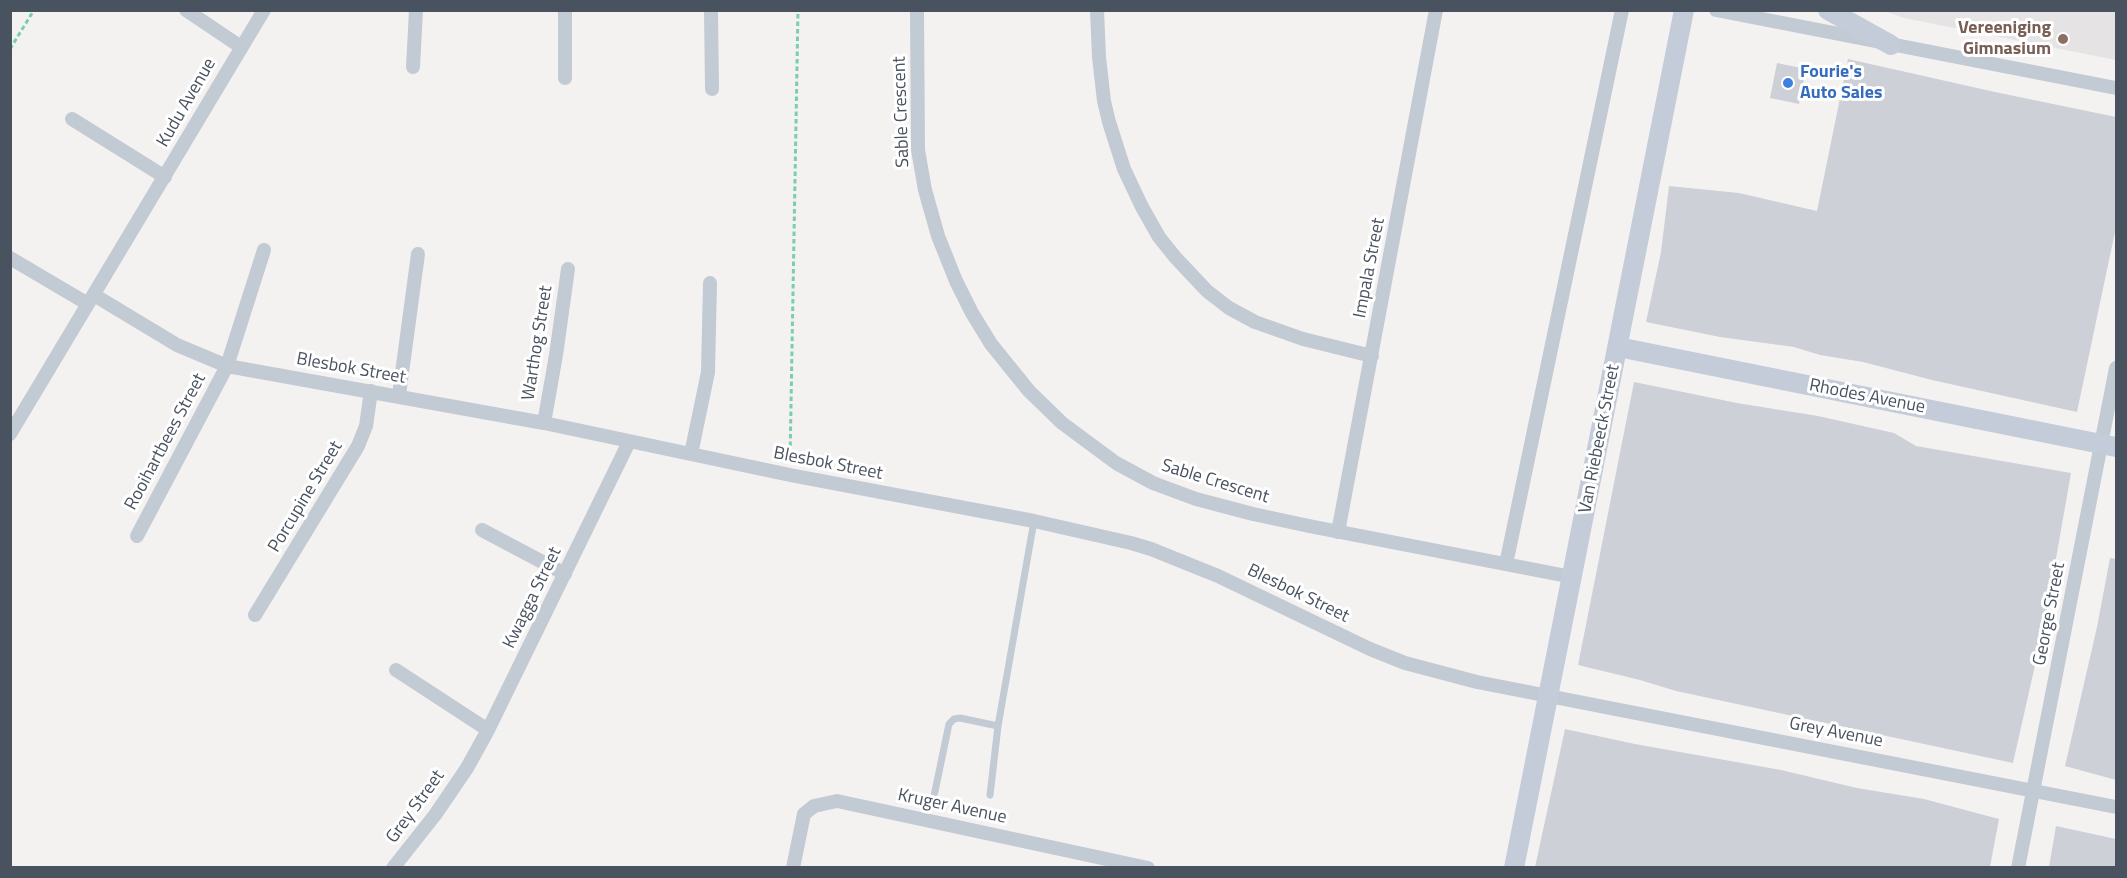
<!DOCTYPE html>
<style>
body{margin:0}
#map{position:relative;width:2127px;height:878px;overflow:hidden;background:#f4f2f1;font-family:"Titillium Web",sans-serif}
canvas{display:block}
.frame{position:absolute;inset:0;border:12px solid #49525f;pointer-events:none}
</style>
<div id="map">
<canvas width="2127" height="878"></canvas>
<div class="frame"></div>
</div>
<script>
const g = document.querySelector('canvas').getContext('2d');
g.lineJoin = 'round';
function paint(path, color) { g.fillStyle = color; g.fill(path, 'evenodd'); }
const toPath = rows => new Path2D(rows.map(r => 'M' + r).join(''));
function strokePath(path, color, width, dash) { g.strokeStyle = color; g.lineWidth = width; g.lineCap = dash ? 'butt' : 'round'; g.setLineDash(dash || []); g.stroke(path); }
function drawText(font, color, halo, rows, align = 'center') {
  g.font = font + ' "Titillium Web",sans-serif'; g.lineWidth = 6; g.setLineDash([]); g.textBaseline = 'middle'; g.strokeStyle = halo; g.fillStyle = color; for (const [text, x, y, turn = 0] of rows) {
    g.save(); g.translate(x, y); g.rotate((+turn || 0) * Math.PI / 180); g.textAlign = isNaN(turn) ? turn : align; if (halo) g.strokeText(text, 0, 0); g.fillText(text, 0, 0); g.restore();
  }
}
const education = toPath([
 [1885,11,2116,11,2116,60,1904,18]
]);
const building = toPath([
 [1848,59,1995,92,2116,117,2116,227,2077,412,1932,380,1863,362,1820,355,1794,347,1720,337,1646,322,1661,252,1669,186,1739,193,1817,211],
 [1777,63,1806,69,1799,104,1770,98],
 [1634,382,1737,403,1818,416,1894,433,1916,446,2071,473,2045,621,2013,763,1676,691,1640,680,1578,665],
 [2110,558,2116,559,2116,780,2065,766,2097,627],
 [1565,729,1635,744,1781,770,1857,788,1924,799,1999,819,1990,867,1535,867],
 [2056,826,2116,839,2116,867,2049,867]
]);
const path = toPath([
 [10,49,34,10],
 [790,461,798,10]
]);
const lane = toPath([
 [990,795,998,726,1034,521],
 [934,796,949,724,954,719,960,718,998,726]
]);
const street = toPath([
 [186,10,241,47],
 [711,10,712,89],
 [917,10,918,150,925,190,938,236,956,281,972,313,991,344,1029,391,1062,423,1116,463,1153,483,1196,499,1253,514,1309,526,1572,577],
 [1097,10,1099,57,1104,101,1109,122,1124,169,1142,207,1159,237,1175,257,1207,291,1229,308,1255,322,1303,339,1372,356],
 [1716,10,2116,88],
 [413,67,416,10],
 [565,78,565,10],
 [72,119,165,177],
 [10,258,88,304],
 [94,295,177,345,227,366,544,423,790,475,1034,521,1131,543,1151,549,1218,576,1370,649,1405,663,1477,682,2116,807],
 [399,395,418,254],
 [544,423,556,355,568,269],
 [10,434,264,10],
 [691,454,708,372,710,283],
 [482,530,565,574],
 [1338,532,1436,10],
 [137,536,227,366,264,250],
 [1506,564,1622,10],
 [255,615,358,446,366,426,371,391],
 [396,670,488,730],
 [393,868,435,815,467,768,488,730,629,442],
 [793,868,804,814,814,806,837,801,1148,868],
 [2018,868,2116,368]
]);
const secondary = toPath([
 [1828,10,1891,45],
 [1618,347,2116,447],
 [1514,868,1684,10]
]);
const markers = [
 [2063,39,6,"#8d6e63"],
 [1788,83,6,"#3f7fe0"]
];
const educationNames = [
 ["Vereeniging",2051,29],
 ["Gimnasium",2051,50]
];
const shopNames = [
 ["Fourie's",1800,73],
 ["Auto Sales",1800,94]
];
const streetNames = [
 ["Kudu Avenue",187,103,-60],
 ["Sable Crescent",902,112,-92],
 ["Impala Street",1370,268,-79],
 ["Warthog Street",538,343,-81],
 ["Blesbok Street",351,369,10],
 ["Rhodes Avenue",1867,397,11],
 ["Van Riebeeck Street",1600,439,-79],
 ["Rooihartbees Street",166,442,-62],
 ["Blesbok Street",828,464,11],
 ["Sable Crescent",1215,482,17],
 ["Porcupine Street",306,497,-59],
 ["Blesbok Street",1298,594,26],
 ["Kwagga Street",533,598,-64],
 ["George Street",2050,614,-79],
 ["Grey Avenue",1836,733,11],
 ["Grey Street",416,807,-54],
 ["Kruger Avenue",952,807,12]
];
paint(education, '#e5e3e3');
paint(building, '#cdd0d7');
strokePath(path, '#78cfb0', 3, [4.5, 3]);
strokePath(lane, '#c2cad3', 7);
strokePath(street, '#c2cad3', 14);
strokePath(secondary, '#c4ccda', 20);
for (const [x, y, r, color] of markers) { const dot = new Path2D(); dot.arc(x, y, r, 0, 2 * Math.PI); g.fillStyle = color; g.fill(dot); strokePath(dot, '#fff', 2); }
drawText('bold 18px', '#785e54', '#fff', educationNames, 'right');
drawText('bold 18px', '#366cbe', '#fff', shopNames, 'left');
drawText('18px', '#49525f', '#fff', streetNames);
</script>
